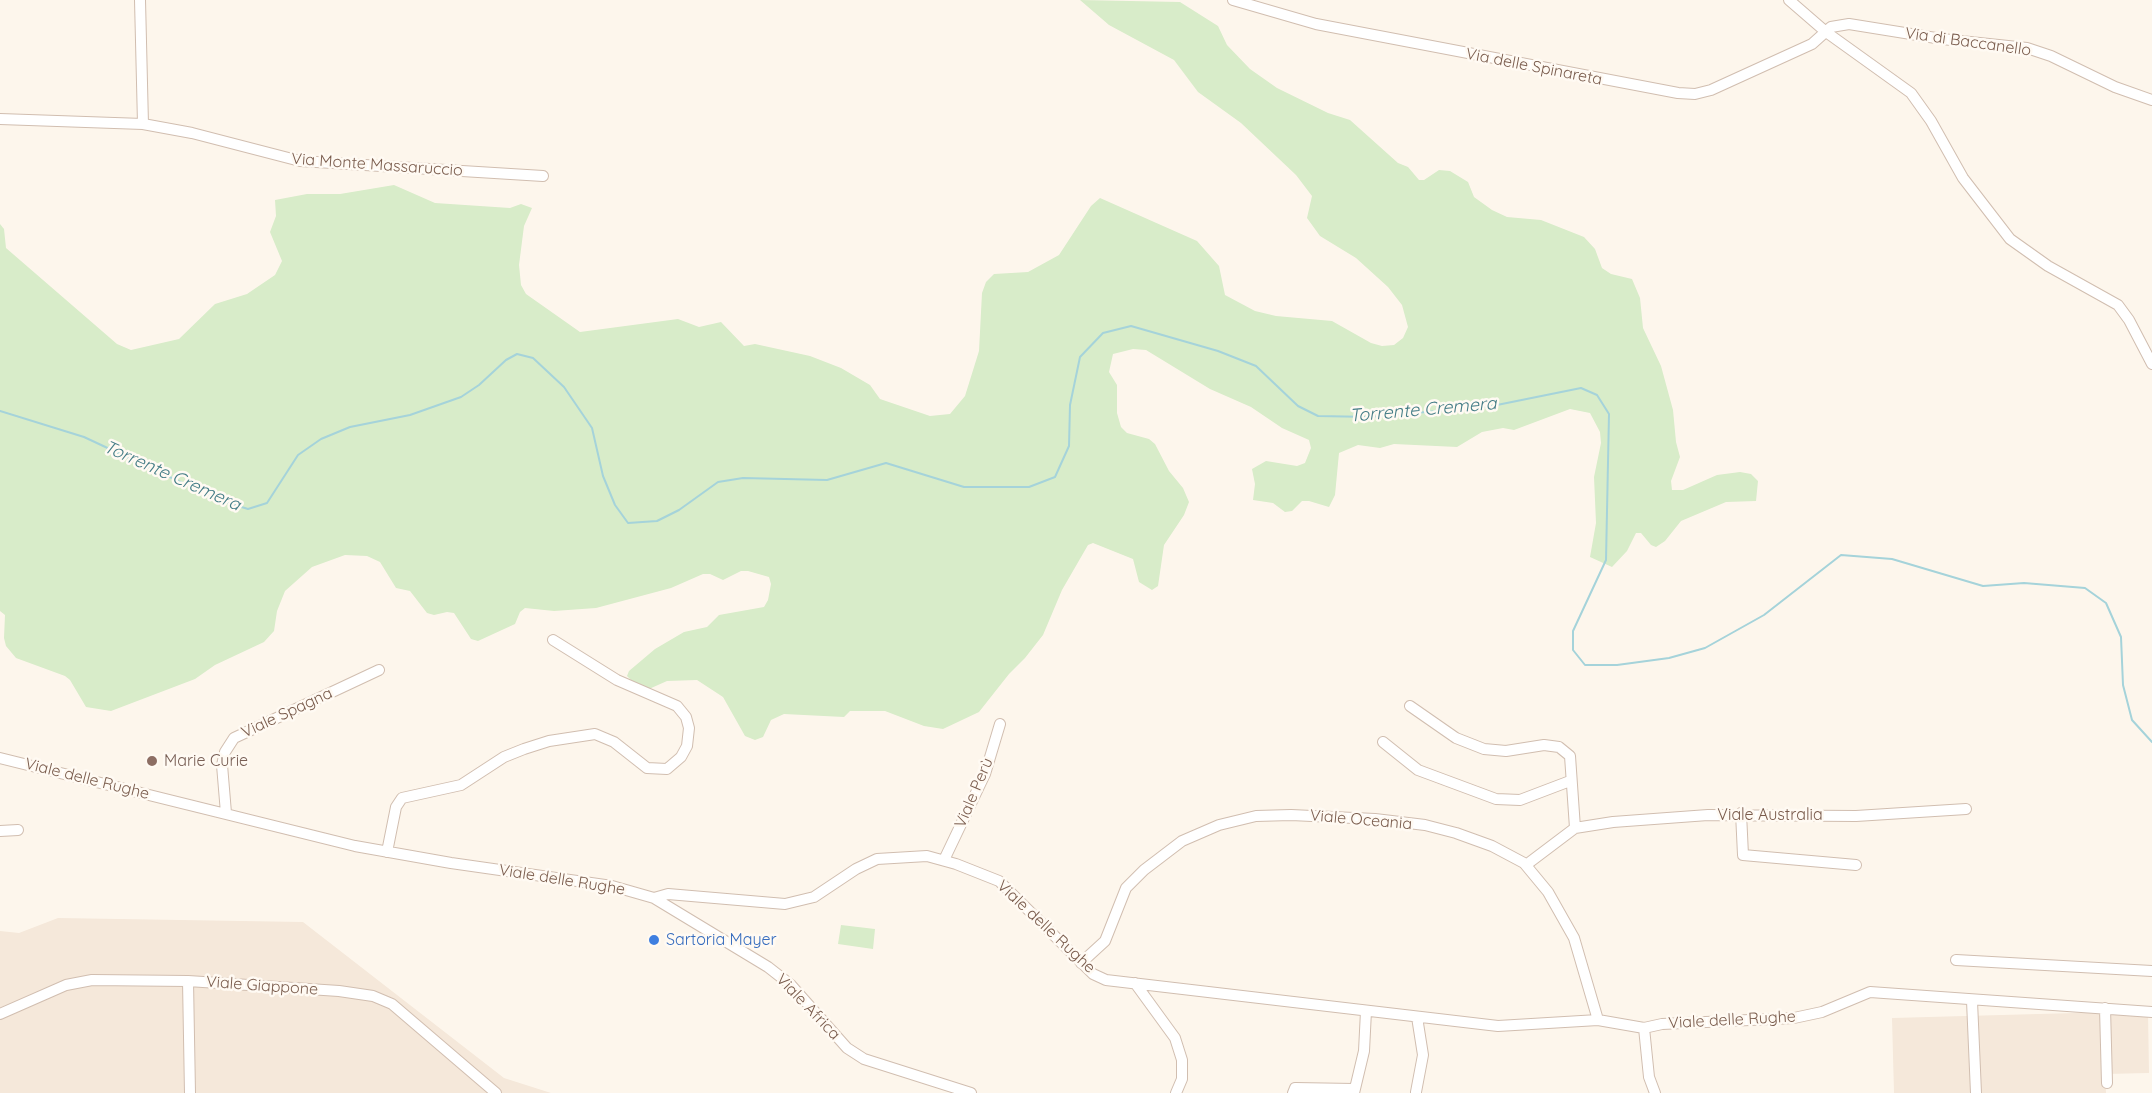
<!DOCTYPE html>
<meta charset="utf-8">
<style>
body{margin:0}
canvas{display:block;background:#fdf6ec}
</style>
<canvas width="2152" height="1093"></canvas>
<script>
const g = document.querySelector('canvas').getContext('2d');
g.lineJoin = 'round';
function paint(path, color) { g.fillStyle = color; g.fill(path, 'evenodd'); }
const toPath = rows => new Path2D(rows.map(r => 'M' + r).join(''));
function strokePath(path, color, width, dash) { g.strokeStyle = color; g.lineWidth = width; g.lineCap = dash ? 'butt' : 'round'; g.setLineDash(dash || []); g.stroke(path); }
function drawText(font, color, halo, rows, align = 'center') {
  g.font = font + ' Quicksand,sans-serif'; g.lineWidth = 5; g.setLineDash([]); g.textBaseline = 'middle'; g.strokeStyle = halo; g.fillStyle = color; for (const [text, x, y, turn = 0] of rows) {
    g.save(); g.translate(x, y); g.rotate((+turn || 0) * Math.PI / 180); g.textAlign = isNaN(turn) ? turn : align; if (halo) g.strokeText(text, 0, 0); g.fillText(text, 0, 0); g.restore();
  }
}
const residential = toPath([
 [58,918,303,922,504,1078,551,1093,0,1093,0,931,19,933],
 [2148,1011,2149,1073,2105,1074,2106,1093,1894,1093,1892,1018]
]);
const green = toPath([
 [1080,0,1180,2,1218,26,1227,45,1250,69,1277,88,1328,113,1350,120,1398,163,1408,167,1419,180,1424,180,1439,170,1450,171,1468,182,1474,197,1492,210,1507,217,1541,220,1584,237,1595,249,1602,268,1611,274,1632,279,1640,298,1643,328,1661,366,1673,410,1676,442,1680,457,1671,481,1672,490,1683,490,1717,475,1740,472,1751,474,1758,481,1756,501,1726,502,1681,521,1665,541,1656,547,1651,545,1641,533,1636,533,1627,551,1612,567,1590,557,1596,523,1594,477,1601,443,1600,432,1590,413,1570,409,1514,430,1503,428,1482,432,1457,447,1394,444,1380,448,1358,445,1339,453,1335,495,1329,507,1309,501,1302,501,1292,511,1285,512,1273,503,1253,500,1255,484,1252,469,1266,461,1297,466,1305,463,1311,448,1309,440,1282,428,1251,407,1210,389,1146,350,1133,349,1113,354,1109,372,1117,385,1117,413,1121,427,1127,433,1149,439,1155,444,1169,471,1183,488,1189,502,1184,515,1164,545,1158,586,1152,590,1139,582,1133,559,1093,543,1088,545,1062,590,1043,635,1025,658,1009,674,979,712,943,729,924,726,885,711,850,711,844,717,784,714,771,720,763,737,755,740,745,736,723,697,697,680,667,681,649,689,635,684,627,676,629,671,655,649,684,632,707,627,719,615,764,607,768,600,771,584,769,577,748,571,741,571,723,580,710,574,703,574,671,588,596,608,554,611,525,608,520,612,515,624,478,641,471,639,454,613,447,612,434,615,427,613,410,591,396,588,380,562,367,556,345,555,312,567,285,591,277,611,274,631,264,642,215,665,195,679,111,711,86,707,70,680,65,676,16,658,6,646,4,638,5,615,0,611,0,224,4,229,6,248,117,344,131,350,179,339,215,304,247,294,275,275,282,261,270,232,276,216,275,200,307,194,340,194,394,185,435,203,510,208,521,204,532,208,524,226,519,265,521,285,526,294,580,332,678,319,699,327,721,322,744,346,755,344,810,356,841,368,870,385,880,399,930,416,950,414,965,396,979,351,982,293,986,282,994,274,1028,272,1059,255,1091,206,1100,198,1197,241,1219,266,1225,295,1255,311,1276,316,1332,321,1371,343,1382,346,1394,345,1403,338,1408,327,1402,305,1388,287,1356,258,1320,236,1307,218,1312,196,1296,175,1241,123,1198,92,1174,60,1109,25],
 [841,925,875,929,873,949,838,944]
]);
const stream = toPath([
 [0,411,84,437,219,500,248,509,267,503,298,455,321,439,350,427,410,415,461,397,479,385,506,360,517,354,533,358,564,387,592,428,603,476,615,505,628,523,657,521,679,510,718,482,743,478,827,480,886,463,964,487,1029,487,1055,477,1069,446,1070,405,1080,357,1103,333,1131,326,1218,351,1256,366,1298,406,1318,416,1371,417,1492,406,1581,388,1597,395,1609,414,1606,560,1573,631,1573,650,1585,665,1617,665,1669,658,1705,648,1764,615,1841,555,1892,559,1983,586,2024,583,2085,588,2106,603,2121,637,2123,685,2132,720,2152,742]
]);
const street = toPath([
 [1233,0,1316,24,1678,93,1695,94,1711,90,1812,44,1831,27,1849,24,1942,39,2027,48,2051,56,2115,87,2152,100],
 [1789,0,1826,32,1911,93,1931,121,1963,178,2010,239,2048,266,2118,305,2129,320,2152,364],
 [0,119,143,124,140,0],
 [143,124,192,133,300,161,543,176],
 [1410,706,1456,738,1484,749,1506,751,1544,745,1559,747,1570,756,1575,828],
 [1383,742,1418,770,1496,799,1520,800,1570,781],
 [0,758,355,846,451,863,612,886,654,898,768,967,791,985,847,1048,864,1059,971,1093],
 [226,813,222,765,225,752,234,738,379,670],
 [1741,813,1743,855,1856,865],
 [0,831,18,830],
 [387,852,396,807,402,798,461,785,504,757,524,749,549,741,595,734,614,742,647,768,667,769,681,757,687,746,689,728,686,717,677,706,617,680,553,640],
 [944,860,985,774,1000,724],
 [1526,865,1575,828,1613,822,1708,815,1856,816,1966,809],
 [654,898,668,894,785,904,814,897,856,869,877,859,927,856,956,864,999,881,1093,974,1106,980,1498,1026,1598,1020,1644,1028,1662,1024,1794,1018,1822,1012,1870,992,2152,1012],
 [1956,960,2152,971],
 [1081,963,1105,941,1126,888,1144,870,1182,841,1219,825,1256,816,1291,815,1375,819,1425,825,1456,833,1492,846,1524,863,1548,892,1574,938,1598,1020],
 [188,981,190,1093],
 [1135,983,1175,1038,1182,1060,1182,1079,1176,1093],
 [1972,1001,1976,1093],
 [2105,1008,2107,1083],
 [0,1014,66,985,92,980,188,981,339,991,373,996,392,1004,496,1093],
 [1644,1028,1649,1077,1655,1093],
 [1416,1092,1423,1055,1417,1017],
 [1293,1093,1295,1088,1354,1089],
 [1354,1093,1364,1051,1366,1011]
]);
const markers = [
 [152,761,6,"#8d6e63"],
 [654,940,6,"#3f7fe0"]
];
const streetNames = [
 ["Via di Baccanello",1968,42,8],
 ["Via delle Spinareta",1534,67,11],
 ["Via Monte Massaruccio",377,165,4],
 ["Viale Spagna",287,713,-25],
 ["Viale delle Rughe",87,779,14],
 ["Viale Perù",974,793,-67],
 ["Viale Australia",1770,815],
 ["Viale Oceania",1361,820,5],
 ["Viale delle Rughe",562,880,9],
 ["Viale delle Rughe",1046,927,43],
 ["Viale Giappone",262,986,4],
 ["Viale Africa",808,1007,46],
 ["Viale delle Rughe",1732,1020,-3]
];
const educationNames = [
 ["Marie Curie",164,761]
];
const shopNames = [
 ["Sartoria Mayer",666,940]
];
const waterNames = [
 ["Torrente Cremera",1423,410,-5],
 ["Torrente Cremera",172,476,24]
];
paint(residential, '#f5e8da');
paint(green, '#d8ecc9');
strokePath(stream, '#a5d3da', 2);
strokePath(street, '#d1beb0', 12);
strokePath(street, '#fff', 10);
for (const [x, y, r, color] of markers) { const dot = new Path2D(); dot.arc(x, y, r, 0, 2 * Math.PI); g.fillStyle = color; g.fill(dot); strokePath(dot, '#fffaf3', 2); }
drawText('16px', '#7a5c4d', '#fffaf3', streetNames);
drawText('16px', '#785e54', '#fffaf3', educationNames, 'left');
drawText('16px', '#366cbe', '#fffaf3', shopNames, 'left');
drawText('italic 18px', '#437c86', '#fffaf3', waterNames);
</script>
